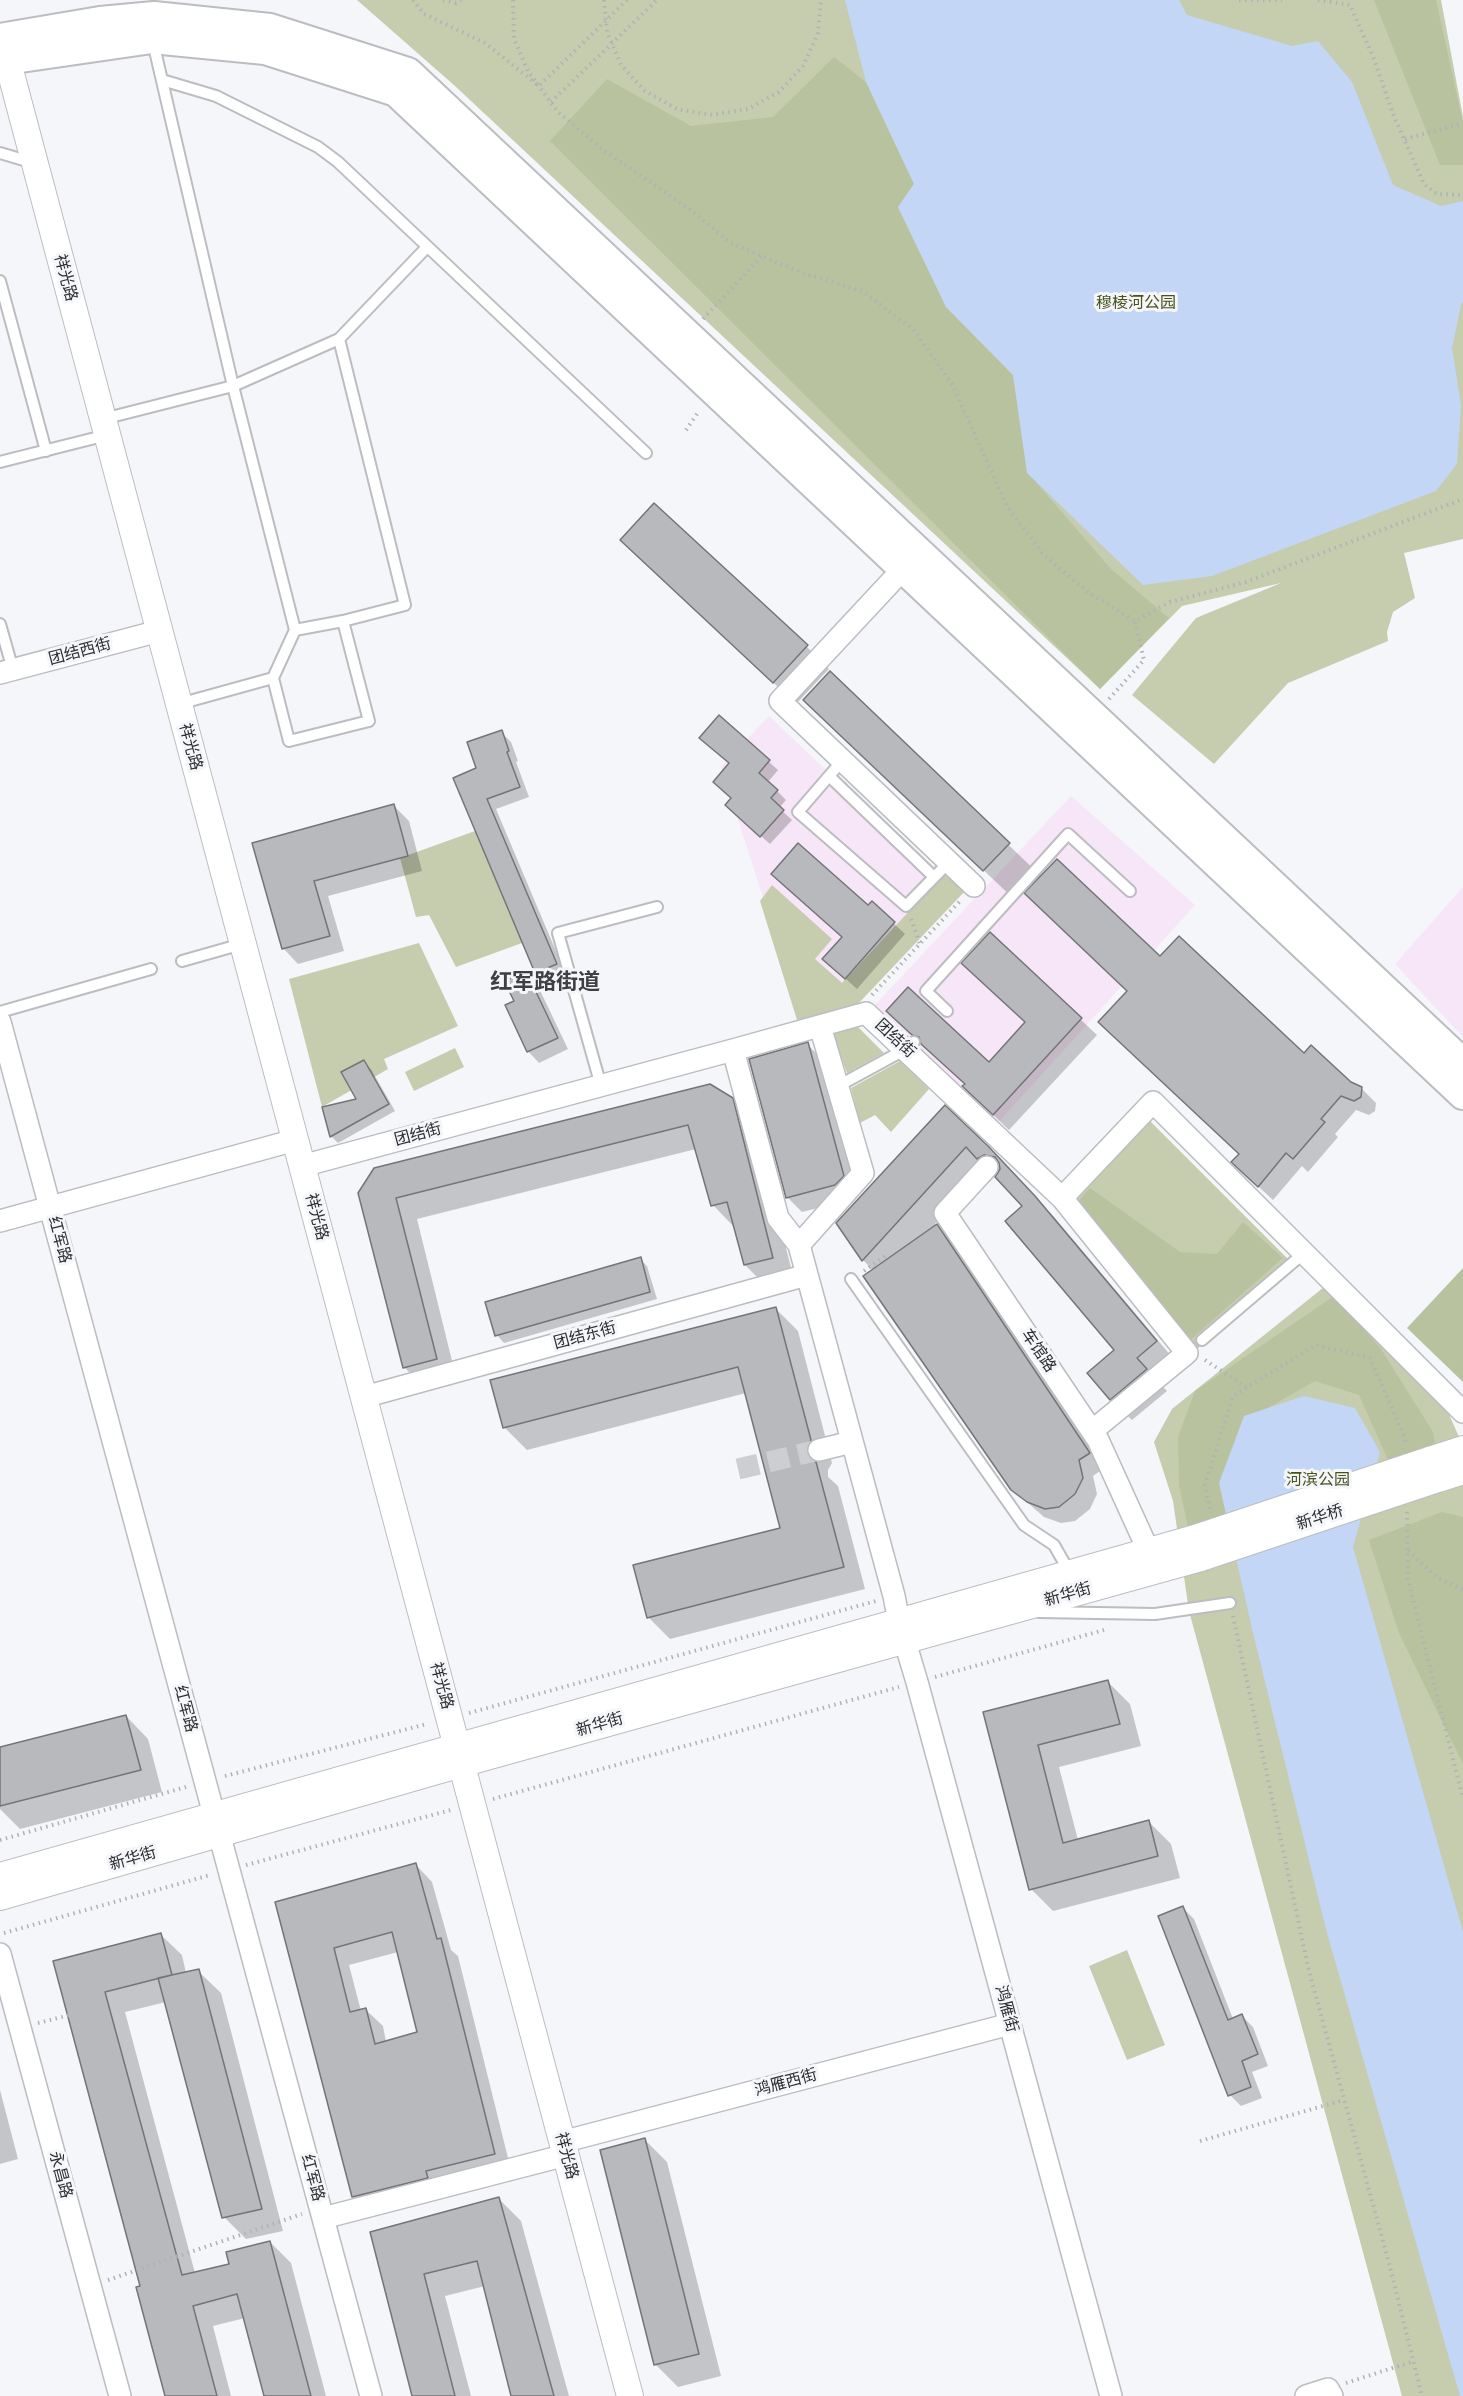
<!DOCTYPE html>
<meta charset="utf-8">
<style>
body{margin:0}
canvas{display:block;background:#f4f6fa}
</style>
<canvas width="1463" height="2396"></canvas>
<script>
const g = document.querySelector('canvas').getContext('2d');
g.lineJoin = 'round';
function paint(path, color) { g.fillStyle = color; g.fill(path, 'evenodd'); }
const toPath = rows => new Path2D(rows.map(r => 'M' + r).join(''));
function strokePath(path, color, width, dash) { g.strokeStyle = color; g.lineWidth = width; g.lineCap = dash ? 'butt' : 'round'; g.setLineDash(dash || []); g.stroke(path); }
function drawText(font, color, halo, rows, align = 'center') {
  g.font = font + ' "Archivo Narrow","Noto Sans SC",sans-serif'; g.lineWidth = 6; g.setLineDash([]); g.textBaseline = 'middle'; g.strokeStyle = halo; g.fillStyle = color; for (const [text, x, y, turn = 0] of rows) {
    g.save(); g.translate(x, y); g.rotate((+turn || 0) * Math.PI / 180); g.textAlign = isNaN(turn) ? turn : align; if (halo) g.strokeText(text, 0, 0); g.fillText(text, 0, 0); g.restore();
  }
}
const commercial = toPath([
 [769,716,957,894,855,996,799,1009,721,767],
 [1071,796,1195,905,997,1124,873,1007],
 [1463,887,1463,1037,1395,964]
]);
const green = toPath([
 [357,0,1441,0,1463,117,1463,539,1404,553,1415,598,1393,612,1387,632,1388,641,1288,683,1214,764,1132,695,1196,618,1281,583,1182,606,1100,689,455,86],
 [475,831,522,943,456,967,429,915,416,917,400,858],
 [944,874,965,891,857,1005,797,1020,760,901,772,885,832,939,815,959,842,983],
 [419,943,458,1026,384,1059,388,1069,322,1107,289,979],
 [856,1025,884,1053,847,1073,832,1033],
 [455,1048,464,1067,414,1091,405,1072],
 [900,1061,929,1089,891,1132,875,1115,860,1123,851,1088],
 [1146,1117,1295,1266,1197,1349,1072,1197],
 [1339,1275,1448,1412,1463,1446,1463,2396,1402,2396,1189,1611,1173,1501,1154,1442,1172,1409],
 [1127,1950,1165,2045,1127,2060,1089,1966]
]);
const forest = toPath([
 [1374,0,1436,0,1463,123,1463,165,1440,165],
 [834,57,866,82,914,184,898,207,946,307,1013,375,1028,473,1111,569,1169,618,1100,689,550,141,607,79,691,126,773,117],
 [1090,1188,1180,1252,1217,1254,1243,1222,1283,1258,1190,1340,1077,1203],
 [1463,1268,1463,1382,1407,1328],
 [1334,1296,1381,1349,1433,1432,1438,1461,1397,1456,1416,1469,1393,1471,1359,1395,1315,1381,1247,1420,1232,1511,1189,1532,1179,1485,1178,1437,1195,1391],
 [1442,1512,1463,1517,1463,1764,1399,1633,1369,1540]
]);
const water = toPath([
 [845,0,1179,0,1187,15,1292,46,1318,41,1352,82,1393,185,1441,206,1463,201,1463,302,1461,305,1452,348,1461,405,1457,464,1436,491,1212,576,1143,585,1027,473,1013,375,946,307,898,207,914,184,866,82],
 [1304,1396,1355,1408,1380,1452,1353,1547,1463,1932,1463,2396,1460,2396,1327,1933,1253,1633,1219,1483,1244,1416]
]);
const shadow = toPath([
 [622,540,807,647,829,669,796,704],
 [830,674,1042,877,1304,1055,1361,1088,1376,1103,1375,1111,1369,1115,1356,1110,1335,1134,1338,1137,1308,1172,1302,1166,1273,1200,1247,1176,1241,1154,1129,991,1025,892,1016,901,837,731],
 [719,717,778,770,768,782,786,800,779,808,792,820,770,844,736,814,733,799,731,764],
 [501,732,511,742,518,761,516,762,529,797,496,809,566,975,547,983,537,973,455,779,478,769],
 [394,806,409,821,422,871,328,896,344,951,298,964,283,948,254,844],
 [872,903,905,934,857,989,824,959],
 [990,934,1097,1035,1009,1130,980,1102,966,1085,903,1026,989,1064,1027,1023],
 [526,973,537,984,568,1049,539,1063,528,1051,516,1001],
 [807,1044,822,1059,858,1191,850,1200,802,1212,787,1197],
 [364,1062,371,1069,395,1111,338,1143,331,1136,359,1100],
 [732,1099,753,1121,794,1279,766,1286,745,1265,734,1227,713,1205,696,1149,417,1219,457,1381,426,1389,404,1367,360,1193],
 [945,1107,1009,1169,1055,1218,1177,1363,1157,1380,1167,1391,1132,1420,1111,1399,1117,1350,1025,1206,988,1167,935,1224,952,1241,1101,1463,1104,1468,1093,1476,1097,1494,1090,1509,1075,1521,1061,1523,1044,1517,1012,1489,873,1270,863,1260,838,1223],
 [640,1259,647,1266,657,1299,504,1343,497,1335],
 [775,1308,798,1331,832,1463,828,1470,828,1477,838,1486,865,1589,670,1639,648,1617,781,1529,746,1393,527,1450,504,1427],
 [1107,1681,1130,1704,1141,1746,1059,1767,1078,1840,1149,1822,1171,1844,1180,1878,1053,1911,1031,1889,985,1713],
 [126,1716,148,1739,162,1792,20,1829,0,1809,0,1749],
 [416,1865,432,1882,451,1950,458,1956,511,2170,370,2213,353,2196,277,1903],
 [398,1952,419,2033,386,2042,383,2026,366,2010,361,2011,349,1965],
 [1183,1908,1194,1919,1233,2019,1242,2016,1253,2027,1268,2066,1252,2072,1262,2098,1241,2106,1230,2095],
 [161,1935,182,1955,186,1973,198,1971,221,1993,283,2231,246,2239,224,2217,166,2002,125,2012,195,2273,231,2265,270,2242,291,2263,326,2396,265,2396,245,2318,213,2326,231,2396,166,2396,141,2287,55,1962],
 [0,2090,18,2159,0,2164],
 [645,2140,667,2162,721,2376,678,2387,656,2365],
 [499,2199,521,2221,569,2396,513,2396,485,2286,445,2296,471,2396,414,2396,372,2233]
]);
const building = toPath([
 [654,503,808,645,773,683,620,540,654,503],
 [830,671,1010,843,983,871,803,700,830,671],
 [719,715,770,760,759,773,778,790,771,798,784,810,760,837,725,805,731,798,713,782,729,763,699,738,719,715],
 [502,730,509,751,507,752,520,787,487,799,557,964,535,973,453,778,476,768,467,742,502,730],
 [394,804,408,856,314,881,330,936,282,949,252,843,394,804],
 [798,843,868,905,872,901,895,922,845,979,822,959,842,937,771,874,798,843],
 [1057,859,1160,956,1179,936,1304,1053,1311,1045,1351,1082,1362,1087,1361,1097,1354,1101,1341,1096,1321,1119,1325,1122,1293,1159,1286,1153,1258,1187,1231,1162,1239,1154,1098,1022,1127,991,1024,893,1057,859],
 [990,932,1082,1018,993,1115,962,1086,965,1084,921,1044,919,1037,912,1035,886,1011,908,987,989,1062,1025,1022,961,963,990,932],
 [526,971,558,1038,527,1052,505,1005,514,1001,504,981,526,971],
 [808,1042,844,1176,835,1185,786,1198,749,1059,808,1042],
 [364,1060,389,1104,330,1137,322,1107,356,1099,341,1072,364,1060],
 [710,1084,733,1098,773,1258,744,1265,727,1202,711,1206,688,1125,396,1198,437,1359,403,1368,358,1193,374,1168,710,1084],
 [945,1105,988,1146,1035,1196,1157,1341,1137,1358,1147,1369,1110,1400,1087,1373,1114,1350,1005,1221,1022,1206,995,1177,1000,1169,999,1163,995,1157,984,1155,977,1159,966,1147,862,1261,836,1223,945,1105],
 [937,1224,1090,1453,1079,1460,1083,1478,1075,1494,1059,1507,1045,1509,1027,1502,1011,1490,863,1276,937,1224],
 [641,1257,650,1292,495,1336,485,1302,641,1257],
 [776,1307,811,1440,807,1447,807,1454,810,1459,816,1462,844,1567,647,1618,633,1565,780,1528,738,1367,503,1428,490,1380,776,1307],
 [1108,1680,1120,1724,1038,1745,1063,1843,1149,1820,1158,1856,1029,1890,983,1712,1108,1680],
 [126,1715,141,1770,0,1806,0,1747,126,1715],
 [416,1863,437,1939,441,1938,495,2154,426,2171,428,2178,352,2197,275,1902,416,1863],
 [392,1932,417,2032,375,2044,366,2008,350,2012,334,1948,392,1932],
 [1183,1906,1228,2020,1242,2014,1258,2054,1242,2061,1251,2087,1228,2096,1158,1916,1183,1906],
 [161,1933,172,1975,105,1992,182,2275,229,2264,226,2252,270,2241,311,2396,264,2396,237,2294,193,2306,217,2396,165,2396,136,2287,140,2286,53,1961,161,1933],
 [199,1969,262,2209,222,2218,158,1978,199,1969],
 [645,2138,699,2354,654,2365,600,2150,645,2138],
 [499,2197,554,2396,511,2396,477,2261,424,2274,455,2396,412,2396,370,2232,499,2197]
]);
const minorTunnel = toPath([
 [738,1469,819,1450]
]);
const path = toPath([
 [413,0,424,14,485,43,539,86,627,0],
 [443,0,456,3,461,0],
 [513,0,514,39,528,71,557,111,602,149,692,211,731,243,805,274,862,291,913,329,952,384,1007,506,1044,555,1089,593,1135,621,1170,602,1246,582,1463,499],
 [604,0,607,32,621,65,645,91,677,109,712,115,748,109,779,92,803,66,818,33,821,0],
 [1239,0,1282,0],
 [1318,0,1350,5,1374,59,1393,114,1424,184,1437,194,1463,195],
 [551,102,657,0],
 [1405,139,1460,124],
 [703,319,762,256],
 [686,430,699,411],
 [1109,699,1144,660,1135,621],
 [911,919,920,944],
 [872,995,961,900],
 [864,1271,885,1256],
 [1205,1360,1246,1387],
 [1210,1509,1205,1485,1233,1396,1316,1345,1370,1358,1405,1438,1406,1444],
 [1407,1512,1408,1579,1463,1799],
 [1408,1551,1438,1578,1463,1590],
 [1233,1616,1309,1971,1389,2263,1422,2396],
 [935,1677,1104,1630],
 [469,1713,876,1601],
 [225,1776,427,1724],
 [493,1799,899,1687],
 [0,1840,186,1787],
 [246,1865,451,1810],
 [4,1933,210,1875],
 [38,2023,70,2015],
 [1200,2141,1344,2100],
 [108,2280,302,2214],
 [1346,2383,1414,2361]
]);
const service = toPath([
 [162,80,216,96,318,147,338,162,646,453],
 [0,153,34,163],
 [0,281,46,451],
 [339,339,405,605,343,621],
 [103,419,233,386,153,42],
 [0,462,107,435],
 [0,624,13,670],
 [295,630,343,621,369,721,289,741,273,678,295,630,233,386,339,339,427,247],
 [179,704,273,678],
 [842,761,798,812,906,906,949,862],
 [829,776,934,877],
 [182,961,242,944],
 [947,1011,926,991,1068,834,1130,891],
 [0,1012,151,969],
 [601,1086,558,933,657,907],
 [838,1086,906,1049,914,1042],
 [851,1279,1024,1525,1054,1545,1070,1573],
 [1202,1340,1304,1253],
 [1039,1612,1155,1614,1230,1603]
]);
const minor = toPath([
 [903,569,780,701,974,886],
 [0,673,159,631],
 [0,1022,371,2396],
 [820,1026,863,1173,799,1245,894,1596,899,1622,917,1682,1111,2396],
 [733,1050,778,1218,799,1245],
 [302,1166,733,1050,866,1013,1062,1198,1187,1353,1092,1431],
 [987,1167,945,1213,1098,1440,1149,1552],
 [1062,1198,1153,1102,1463,1412],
 [0,1221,295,1140],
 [364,1397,807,1275],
 [819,1450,852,1442],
 [0,1954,120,2396],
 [562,2142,1010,2024],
 [323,2218,566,2155],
 [1306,2396,1328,2389,1332,2396]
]);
const tertiary = toPath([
 [2,40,630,2396],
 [1429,1460,1463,1449],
 [1438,1479,1463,1471],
 [0,1876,1195,1538],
 [0,1897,461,1764,1201,1558]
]);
const secondary = toPath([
 [0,38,100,21,154,16,270,28,408,72,1463,1063],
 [0,61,152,39,265,50,396,92,1463,1095]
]);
const tertiaryBridge = toPath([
 [1195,1538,1429,1460],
 [1201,1558,1438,1479]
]);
const streetNames = [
 ["祥光路",65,278,75],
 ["团结西街",80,652,-15],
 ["祥光路",190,747,75],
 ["团结街",895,1039,43],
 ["团结街",418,1135,-15],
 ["祥光路",316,1217,75],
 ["红军路",59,1240,75],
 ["团结东街",585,1336,-15],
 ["车馆路",1038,1351,56],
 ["新华桥",1320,1518,-18],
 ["新华街",1068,1595,-16],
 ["祥光路",441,1686,75],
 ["红军路",185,1709,75],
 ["新华街",600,1725,-16],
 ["新华街",133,1859,-16],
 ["鸿雁街",1006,2009,75],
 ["鸿雁西街",786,2083,-15],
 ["祥光路",566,2156,75],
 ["永昌路",60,2175,75],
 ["红军路",312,2178,75]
];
const parkNames = [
 ["穆棱河公园",1136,304],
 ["河滨公园",1318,1481]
];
const districtNames = [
 ["红军路街道",545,983]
];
paint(commercial, '#f7e6f7');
paint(green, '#c5cdae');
paint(forest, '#b9c29f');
paint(water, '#c3d6f6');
paint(shadow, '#0003');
paint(building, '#b7b9bd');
strokePath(building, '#737578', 1.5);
strokePath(minorTunnel, '#ccced1', 21, [21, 10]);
strokePath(service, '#bbbdc1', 14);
strokePath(minor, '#bbbdc1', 24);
strokePath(tertiary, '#bbbdc1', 28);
strokePath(secondary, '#bbbdc1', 32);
strokePath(path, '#b0b2b5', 4, [1.5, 4.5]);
strokePath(service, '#fff', 10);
strokePath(minor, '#fff', 21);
strokePath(tertiary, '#fff', 26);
strokePath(secondary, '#fff', 28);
strokePath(tertiaryBridge, '#bbbdc1', 28, []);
strokePath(tertiaryBridge, '#fff', 26);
drawText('16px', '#2c2d2e', '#f4f6fa', streetNames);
drawText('16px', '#48531c', '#f4f6fa', parkNames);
drawText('bold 22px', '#3e4043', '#f4f6fa', districtNames);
</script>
